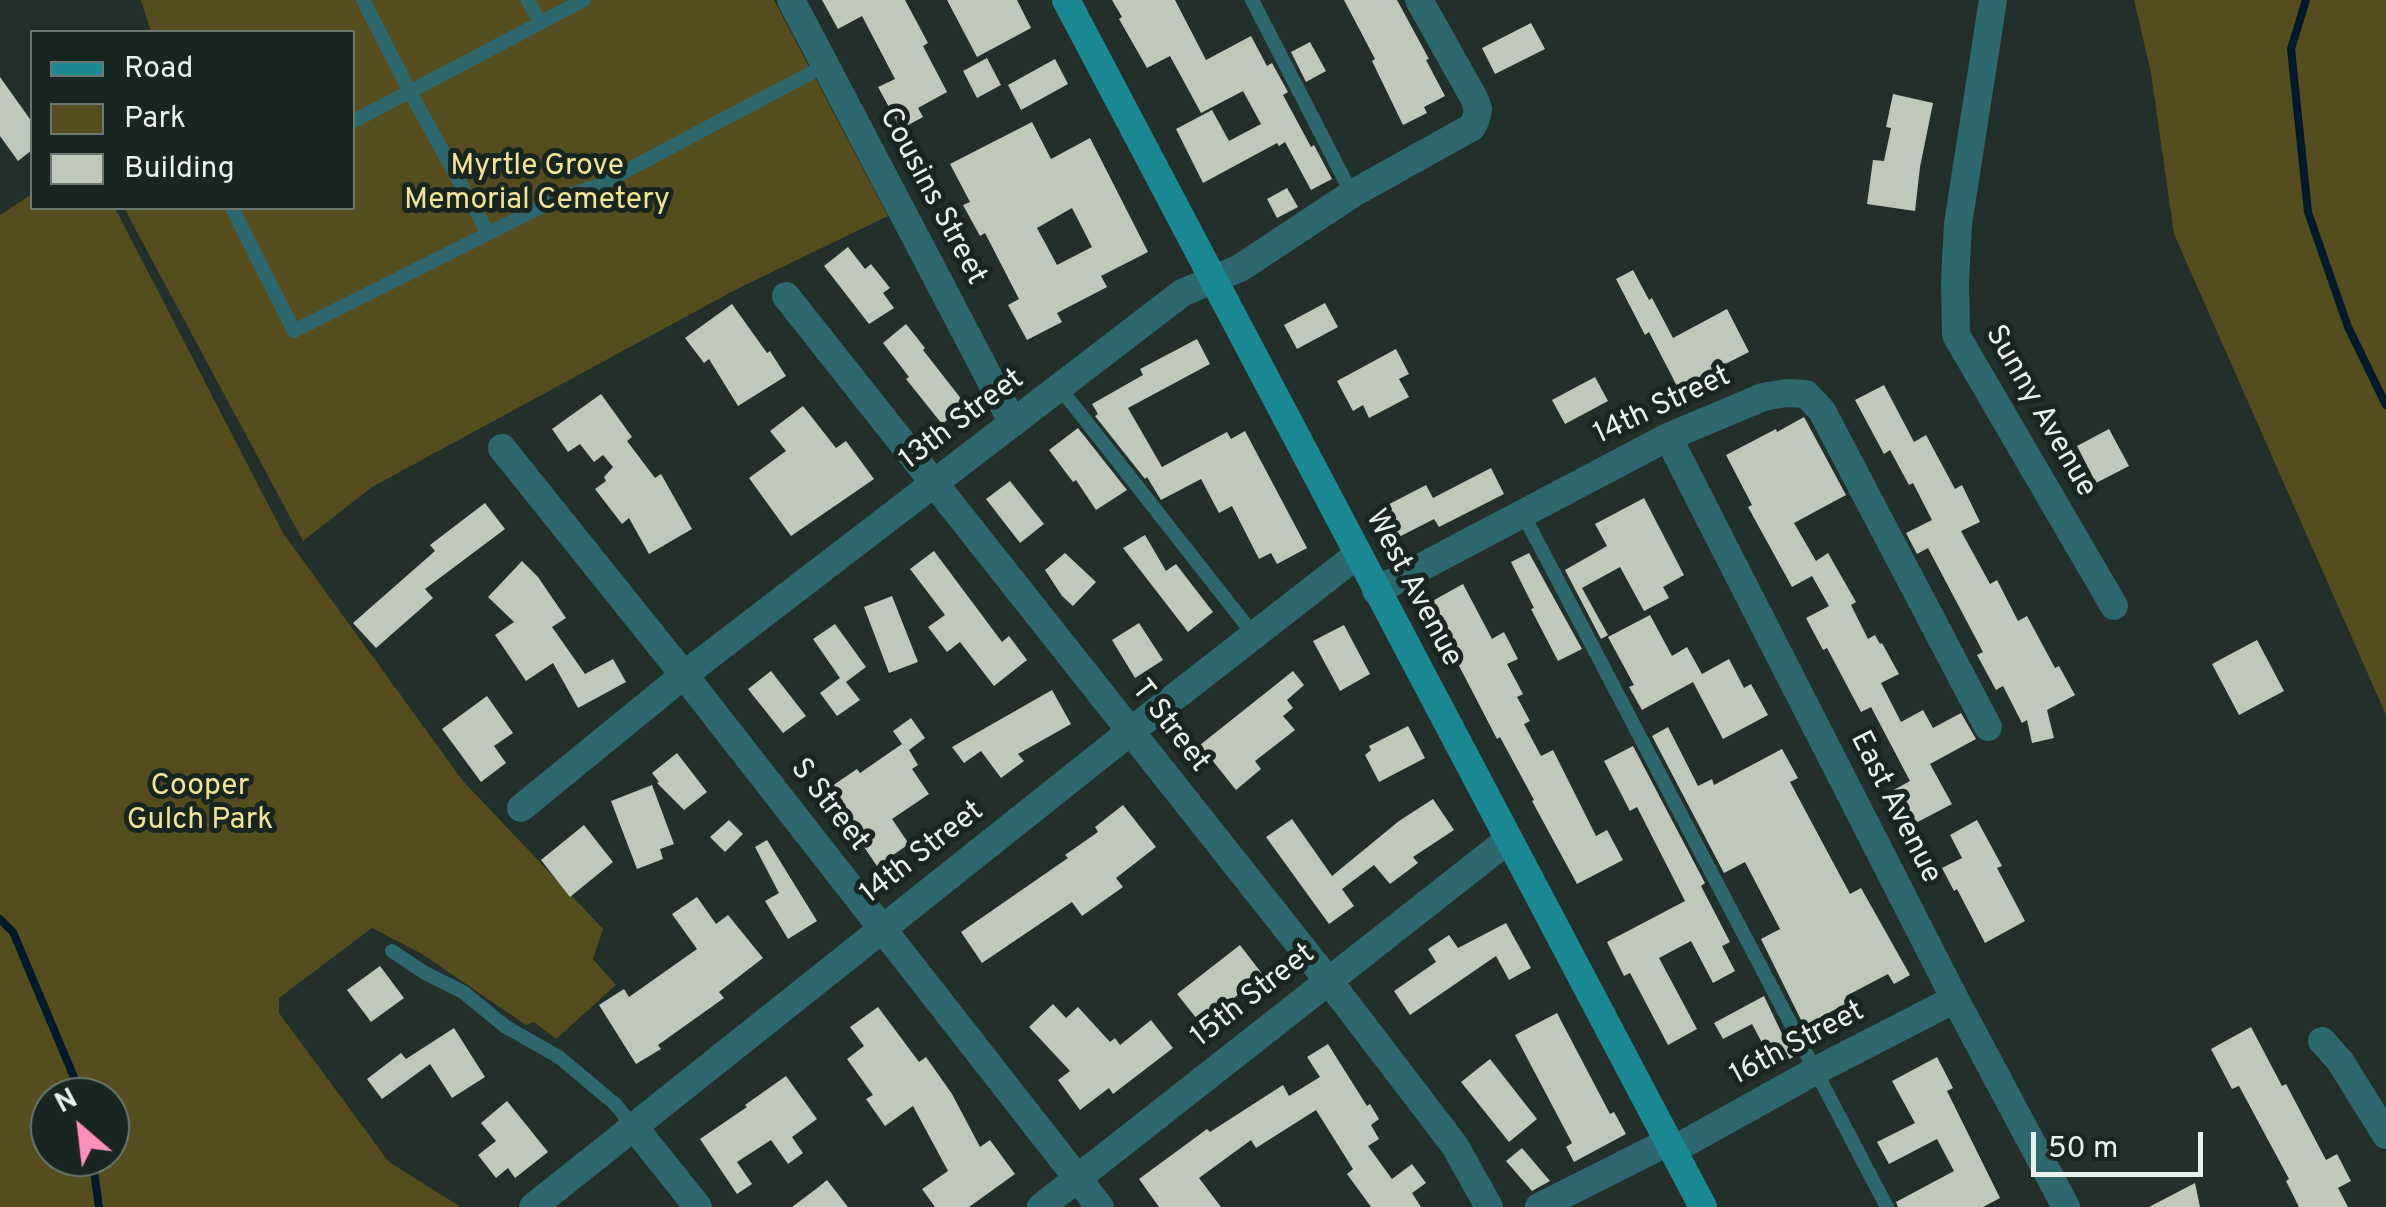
<!DOCTYPE html>
<style>
body{margin:0}
#map{position:relative;width:2386px;height:1207px;overflow:hidden;background:#222f2a;font-family:Overpass,sans-serif}
canvas{display:block}
.legend{position:absolute;left:30px;top:30px;width:325px;height:180px;box-sizing:border-box;background:#182520;border:2px solid #6c7772;margin:0;padding:12px 18px;list-style:none;font-size:30px;color:#e9f1ee}
.legend li{display:flex;align-items:center;gap:20px;height:50px}
.legend b{width:50px;border:2px solid #6c7772}
.north{position:absolute;left:30px;top:1077px;width:100px;height:100px;box-sizing:border-box;background:#182520;border:2px solid #6c7772;border-radius:50%;rotate:332deg;font-size:28px;font-weight:700;line-height:40px;text-align:center;color:#e9f1ee}
.north::after{content:'';display:block;margin:auto;width:35px;height:45px;background:#fe8ebb;clip-path:polygon(50% 0,100% 100%,50% 72%,0 100%)}
.scale{position:absolute;left:2031px;top:1132px;width:172px;height:45px;box-sizing:border-box;border:5px solid #e9f1ee;border-top:0;padding-left:12px;font-size:30px;line-height:35px;white-space:nowrap;color:#e9f1ee;-webkit-text-stroke:8px #182520;paint-order:stroke}
</style>
<div id="map">
<canvas width="2386" height="1207"></canvas>
<ul class="legend">
<li><b style="height:12px;background:#1b8993"></b>Road</li>
<li><b style="height:28px;background:#554d1d"></b>Park</li>
<li><b style="height:28px;background:#c0c8bc"></b>Building</li>
</ul>
<div class="north">N</div>
<div class="scale">50 m</div>
</div>
<script>
const g = document.querySelector('canvas').getContext('2d');
g.lineJoin = 'round';
function paint(path, color) { g.fillStyle = color; g.fill(path, 'evenodd'); }
const toPath = rows => new Path2D(rows.map(r => 'M' + r).join(''));
function strokePath(path, color, width, dash) { g.strokeStyle = color; g.lineWidth = width; g.lineCap = dash ? 'butt' : 'round'; g.setLineDash(dash || []); g.stroke(path); }
function drawText(font, color, halo, rows, align = 'center') {
  g.font = font + ' Overpass,sans-serif'; g.lineWidth = 10; g.setLineDash([]); g.textBaseline = 'middle'; g.strokeStyle = halo; g.fillStyle = color; for (const [text, x, y, turn = 0] of rows) {
    g.save(); g.translate(x, y); g.rotate((+turn || 0) * Math.PI / 180); g.textAlign = isNaN(turn) ? turn : align; if (halo) g.strokeText(text, 0, 0); g.fillText(text, 0, 0); g.restore();
  }
}
const green = toPath([
 [141,0,774,0,888,216,737,289,372,487,303,541,124,208,352,208,352,32,151,32],
 [2134,0,2386,0,2386,715,2174,234,2151,73],
 [32,194,32,208,115,208,283,533,463,781,603,929,593,959,616,985,556,1039,534,1022,526,1025,422,954,372,928,279,998,279,1013,389,1162,461,1207,0,1207,0,215],
 [50,1097,110,1097,110,1157,50,1157]
]);
const stream = toPath([
 [2306,0,2291,49,2308,212,2348,327,2386,405],
 [0,919,13,932,76,1082,80,1097],
 [92,1157,99,1207]
]);
const building = toPath([
 [822,0,905,0,928,43,923,46,947,92,918,108,923,117,901,129,878,87,895,79,862,16,838,29],
 [947,0,1017,0,1031,28,977,57],
 [1112,0,1175,0,1206,60,1251,36,1267,66,1272,63,1288,92,1283,95,1311,147,1314,145,1332,179,1311,190,1285,142,1279,146,1277,143,1203,183,1176,129,1212,110,1229,141,1261,124,1243,91,1201,113,1170,56,1147,68,1119,19,1122,17],
 [1344,0,1397,0,1429,59,1426,60,1445,96,1424,107,1427,113,1403,125,1372,61,1375,59],
 [1531,23,1545,49,1495,74,1482,48],
 [1310,42,1326,71,1306,82,1291,52],
 [987,58,1001,85,977,98,963,71],
 [1055,59,1068,84,1021,110,1008,85],
 [0,77,32,122,32,150,18,161,0,136],
 [1893,94,1933,103,1920,167,1915,211,1867,204,1873,160,1884,161,1891,128,1886,127],
 [1032,122,1051,159,1090,138,1148,252,1101,276,1107,287,1057,313,1062,322,1027,340,1008,305,1019,299,985,233,980,236,963,205,970,202,950,164],
 [1072,208,1092,247,1057,265,1037,228],
 [1287,188,1298,207,1277,218,1267,199],
 [848,247,865,269,871,264,890,288,883,293,894,308,869,324,824,266],
 [1633,270,1649,300,1652,298,1673,338,1727,309,1749,352,1678,388,1649,332,1645,335,1616,279],
 [1325,303,1338,327,1297,349,1284,325],
 [732,304,767,353,770,351,786,376,738,406,709,359,704,363,685,338],
 [906,324,925,348,923,350,966,405,942,424,906,379,909,377,883,343],
 [1197,339,1210,364,1128,408,1162,467,1227,432,1231,439,1245,431,1307,548,1277,564,1271,553,1259,559,1232,506,1219,513,1201,479,1161,500,1147,477,1145,479,1095,416,1098,414,1092,404,1143,375,1140,369],
 [1396,349,1409,374,1399,379,1409,397,1369,418,1363,405,1353,411,1337,381],
 [1595,377,1608,401,1565,424,1552,400],
 [1884,385,1914,442,1926,435,1955,489,1962,485,1980,522,1961,531,1990,584,1997,580,2018,621,2027,616,2055,668,2059,666,2075,695,2047,710,2054,738,2032,743,2027,720,2022,723,2003,686,1996,690,1977,655,1983,652,1928,548,1917,554,1906,533,1932,520,1913,483,1909,485,1890,450,1884,454,1855,400],
 [601,394,632,437,627,441,655,478,661,474,692,529,649,554,629,518,622,524,595,489,606,481,604,477,613,467,603,455,594,462,580,444,568,452,552,429],
 [803,406,836,448,846,441,874,479,791,536,749,478,786,451,770,431],
 [1804,417,1846,495,1794,523,1816,561,1828,553,1856,602,1851,605,1868,639,1875,635,1880,644,1882,643,1899,674,1881,683,1901,722,1923,710,1933,728,1961,713,1976,739,1930,764,1952,804,1910,826,1892,791,1910,781,1871,707,1861,712,1827,648,1823,650,1806,618,1829,606,1812,576,1792,587,1748,507,1752,505,1726,455,1776,429,1777,432],
 [1078,428,1127,490,1096,510,1076,480,1073,482,1049,450],
 [2109,429,2129,466,2096,483,2077,446],
 [1491,468,1504,494,1439,527,1434,519,1391,541,1376,511,1426,485,1433,498],
 [1010,481,1044,524,1020,543,986,499],
 [1644,498,1684,575,1663,587,1669,598,1644,611,1620,567,1582,588,1608,635,1601,639,1565,570,1607,546,1595,524],
 [485,503,505,529,425,589,433,598,376,648,353,623,435,551,430,545],
 [1145,535,1166,571,1176,564,1213,612,1188,632,1123,548],
 [934,551,1002,642,1009,636,1027,660,994,686,960,642,947,652,928,627,945,615,910,569],
 [1065,553,1096,582,1073,606,1062,596,1045,570],
 [1529,553,1582,649,1558,661,1531,609,1534,608,1511,562],
 [522,561,538,577,566,618,552,627,585,674,613,659,626,682,578,708,553,663,526,681,495,635,514,622,488,597],
 [1463,584,1492,639,1504,632,1518,659,1507,664,1523,694,1517,697,1530,721,1524,724,1541,756,1553,750,1596,836,1607,830,1623,860,1577,884,1532,801,1534,800,1500,737,1497,739,1427,604],
 [892,596,918,662,889,673,864,607],
 [1650,615,1672,656,1687,647,1702,674,1729,659,1744,688,1751,684,1768,715,1723,739,1693,682,1642,710,1629,687,1634,685,1608,637],
 [1139,623,1163,660,1135,678,1112,640],
 [835,624,866,667,846,682,860,700,837,716,820,693,840,678,813,639],
 [1344,625,1370,674,1340,691,1313,641],
 [2257,640,2284,691,2239,715,2212,664],
 [771,671,806,716,783,733,748,689],
 [1293,671,1304,685,1287,700,1293,708,1283,716,1295,730,1255,761,1261,769,1236,790,1200,745],
 [1052,690,1071,724,1018,754,1024,761,1001,778,981,751,964,763,952,747],
 [487,696,513,733,494,746,506,763,481,782,442,729],
 [911,718,925,738,909,750,918,765,912,769,929,794,892,819,909,844,877,866,836,806,843,801,832,786,857,769,860,773,902,744,893,731],
 [1408,726,1425,758,1379,782,1365,755,1371,750,1369,746],
 [1668,727,1698,786,1712,779,1714,785,1782,749,1798,778,1790,782,1850,894,1861,888,1910,975,1894,984,1888,974,1846,996,1849,1002,1804,1026,1761,939,1780,929,1745,862,1724,873,1652,736],
 [1633,746,1705,883,1701,886,1730,942,1722,946,1735,971,1713,983,1691,941,1659,958,1697,1029,1668,1045,1630,973,1624,976,1607,942,1685,901,1637,807,1630,811,1604,761],
 [677,753,707,792,684,810,657,783,659,782,652,773],
 [652,785,674,844,660,849,663,859,637,869,611,801],
 [1433,799,1454,830,1413,857,1418,863,1390,884,1374,865,1342,889,1354,906,1329,924,1266,837,1292,819,1332,876,1399,821],
 [1123,805,1156,847,1116,878,1123,887,1082,916,1072,902,982,963,961,932,1068,858,1065,855,1098,832,1095,827],
 [729,820,743,834,725,852,710,837],
 [1977,820,2002,866,1997,868,2025,921,1985,943,1957,889,1954,891,1942,868,1962,858,1950,835],
 [584,825,613,862,570,897,541,860],
 [767,840,817,921,788,939,765,901,779,893,755,847],
 [697,897,716,924,728,915,763,958,719,992,724,998,658,1045,661,1049,636,1064,599,1005,624,989,629,997,697,949,672,914],
 [1506,923,1531,968,1509,980,1496,956,1410,1015,1394,991,1436,962,1428,949,1449,935,1458,948],
 [1240,945,1263,975,1201,1024,1177,994],
 [380,966,404,998,371,1022,347,990],
 [1764,996,1793,1057,1775,1067,1752,1024,1723,1039,1714,1023],
 [1053,1004,1066,1018,1078,1007,1110,1042,1115,1038,1120,1045,1151,1020,1173,1048,1113,1094,1109,1088,1080,1110,1058,1080,1070,1071,1029,1027],
 [878,1007,919,1062,926,1057,952,1094,980,1147,990,1140,1015,1174,969,1207,935,1207,922,1189,948,1171,913,1106,885,1126,866,1099,873,1095,847,1059,864,1046,850,1027],
 [1557,1013,1610,1114,1614,1112,1626,1134,1574,1162,1566,1147,1572,1143,1515,1035],
 [2251,1027,2282,1086,2286,1084,2326,1160,2337,1154,2351,1181,2338,1188,2348,1207,2299,1207,2286,1181,2289,1179,2239,1086,2232,1089,2211,1049],
 [454,1028,485,1077,452,1098,430,1064,382,1099,367,1079,401,1053,406,1059],
 [1328,1044,1367,1106,1370,1104,1379,1119,1371,1125,1379,1139,1368,1146,1392,1179,1412,1164,1426,1183,1412,1193,1421,1207,1371,1207,1347,1174,1353,1169,1316,1110,1256,1148,1251,1140,1199,1178,1221,1207,1159,1207,1139,1179,1207,1129,1210,1132,1283,1085,1289,1096,1320,1077,1307,1057],
 [1937,1057,1953,1088,1947,1091,2000,1198,1983,1207,1898,1207,1896,1202,1954,1171,1937,1139,1889,1164,1877,1142,1915,1123,1892,1081],
 [1490,1059,1537,1119,1509,1142,1461,1082],
 [786,1076,817,1119,792,1137,803,1153,788,1164,771,1140,737,1162,752,1184,737,1194,700,1139,747,1107,745,1105],
 [507,1101,548,1152,515,1178,508,1168,496,1178,478,1155,496,1141,481,1123],
 [1522,1148,1550,1181,1532,1191,1506,1161],
 [827,1180,848,1207,792,1207,816,1189],
 [2195,1183,2200,1207,2149,1207]
]);
const service = toPath([
 [363,0,410,92,488,233],
 [528,0,540,23],
 [1252,0,1352,194],
 [352,122,584,0],
 [232,208,294,331,555,200,599,185,826,65],
 [1060,388,1254,635],
 [1523,514,1887,1207],
 [392,951,425,973,463,992,506,1027,559,1057,615,1104,634,1127]
]);
const minor = toPath([
 [791,0,1013,423],
 [1993,0,1958,224,1955,281,1956,335,2114,606],
 [786,296,1345,1002,1455,1146,1489,1207],
 [1668,437,1955,999,2066,1207],
 [502,448,684,675,1100,1207],
 [1376,591,1668,437,1763,397,1786,393,1806,394,1822,411,1988,727],
 [521,808,684,675,1182,293,1240,268,1352,194,1472,127,1476,119,1478,109,1474,98,1419,0],
 [2322,1041,2340,1061,2386,1135],
 [634,1127,698,1207],
 [1673,1150,1815,1071,1955,999],
 [1041,1207,1508,840],
 [1539,1207,1668,1142]
]);
const tertiary = toPath([
 [533,1207,1131,731,1357,555]
]);
const secondary = toPath([
 [1066,0,1703,1207]
]);
const parkNames = [
 ["Myrtle Grove",537,168],
 ["Memorial Cemetery",537,202],
 ["Cooper",200,788],
 ["Gulch Park",200,822]
];
const streetNames = [
 ["Cousins Street",931,197,62],
 ["14th Street",1663,407,-25],
 ["Sunny Avenue",2039,412,60],
 ["13th Street",963,421,-37],
 ["West Avenue",1412,589,62],
 ["T Street",1169,727,52],
 ["S Street",828,806,52],
 ["East Avenue",1894,808,63],
 ["14th Street",923,854,-38],
 ["15th Street",1254,997,-38],
 ["16th Street",1798,1045,-28]
];
paint(green, '#554d1d');
strokePath(stream, '#011a2a', 8);
paint(building, '#c0c8bc');
strokePath(service, '#2d686e', 14);
strokePath(minor, '#2d686e', 28);
strokePath(tertiary, '#2d686e', 28);
strokePath(secondary, '#1b8993', 28);
drawText('30px', '#f3e591', '#182520', parkNames);
drawText('30px', '#e9f1ee', '#182520', streetNames);
</script>
